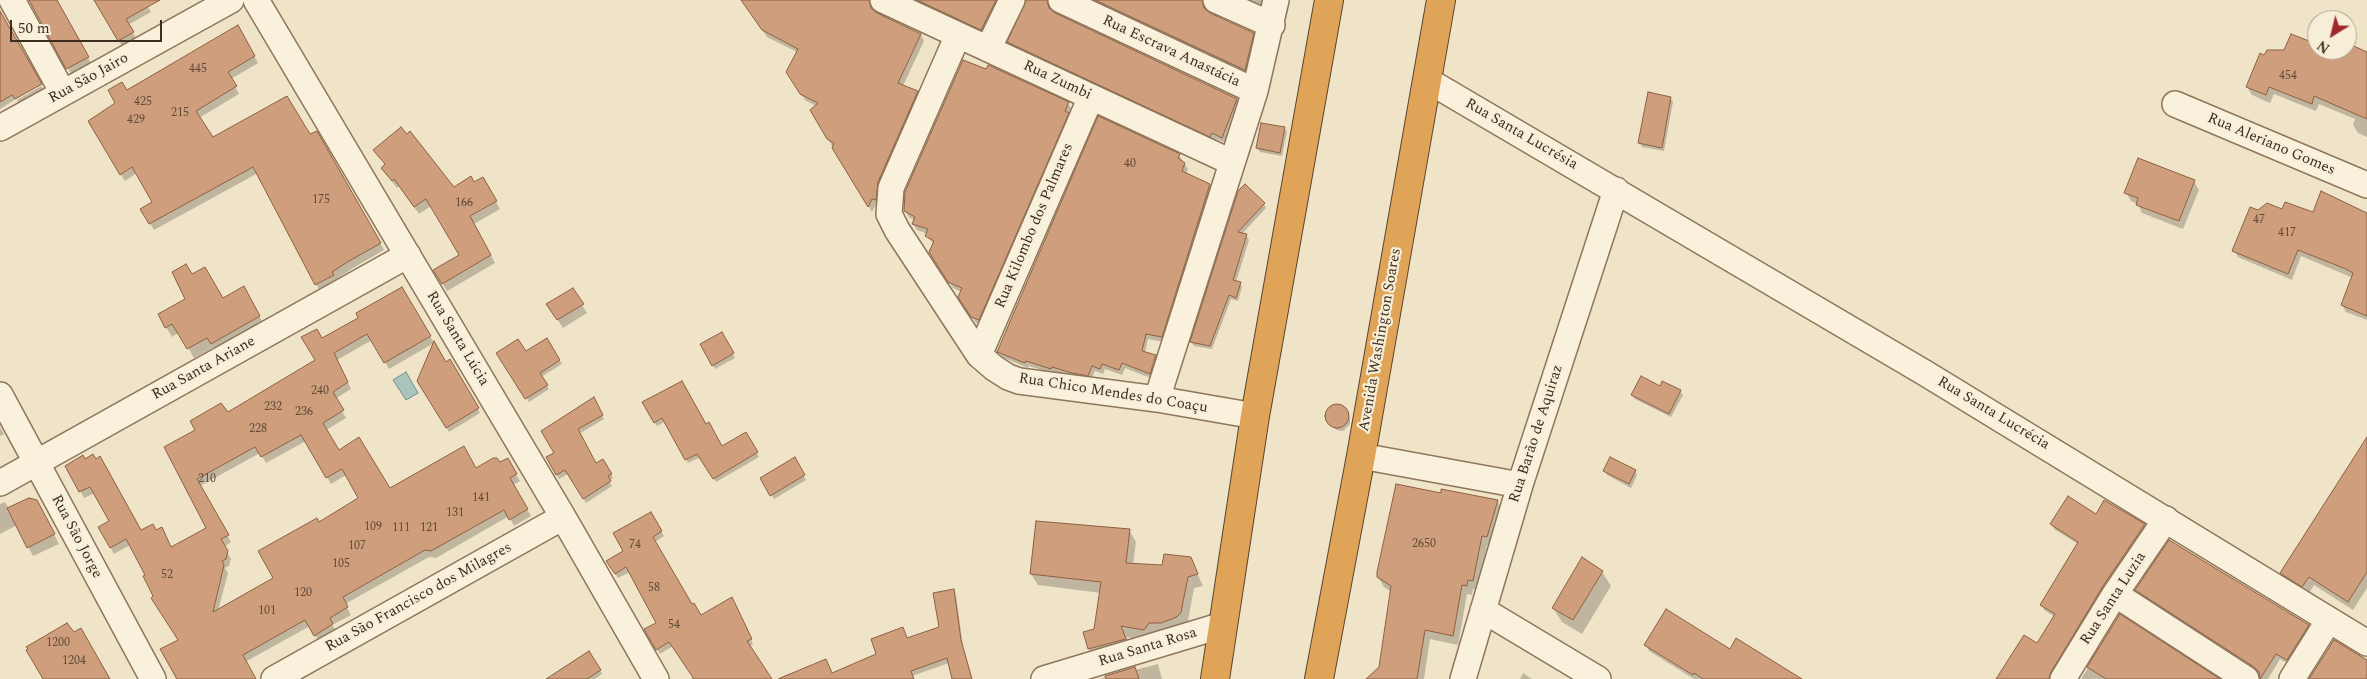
<!DOCTYPE html>
<meta charset="utf-8">
<style>
body{margin:0}
#map{position:relative;width:2367px;height:679px;overflow:hidden;background:#f0e4c8;font-family:Spectral,serif}
canvas{display:block}
.north{position:absolute;left:2307px;top:10px;width:50px;height:50px;box-sizing:border-box;background:#f7eed8;border:1px solid #ada18e;border-radius:50%;rotate:216deg;font-size:14px;font-weight:700;line-height:20px;text-align:center;color:#3d2e20}
.north::after{content:'';display:block;margin:auto;width:18px;height:22px;background:#9e2a2b;clip-path:polygon(50% 0,100% 100%,50% 72%,0 100%)}
.scale{position:absolute;left:10px;top:20px;width:152px;height:22px;box-sizing:border-box;border:2px solid #3d2e20;border-top:0;padding-left:6px;font-size:15px;line-height:18px;white-space:nowrap;color:#3d2e20;-webkit-text-stroke:4px #f7eed8;paint-order:stroke}
</style>
<div id="map">
<canvas width="2367" height="679"></canvas>
<div class="north">N</div>
<div class="scale">50 m</div>
</div>
<script>
const g = document.querySelector('canvas').getContext('2d');
g.lineJoin = 'round';
function paint(path, color) { g.fillStyle = color; g.fill(path, 'evenodd'); }
const toPath = rows => new Path2D(rows.map(r => 'M' + r).join(''));
function strokePath(path, color, width, dash) { g.strokeStyle = color; g.lineWidth = width; g.lineCap = dash ? 'butt' : 'round'; g.setLineDash(dash || []); g.stroke(path); }
function drawText(font, color, halo, rows, align = 'center') {
  g.font = font + ' Spectral,serif'; g.lineWidth = 4.5; g.setLineDash([]); g.textBaseline = 'middle'; g.strokeStyle = halo; g.fillStyle = color; for (const [text, x, y, turn = 0] of rows) {
    g.save(); g.translate(x, y); g.rotate((+turn || 0) * Math.PI / 180); g.textAlign = isNaN(turn) ? turn : align; if (halo) g.strokeText(text, 0, 0); g.fillText(text, 0, 0); g.restore();
  }
}
const water = toPath([
 [406,372,418,393,406,400,393,380,406,372]
]);
const shadow = toPath([
 [30,0,55,0,91,63,71,74],
 [106,0,144,0,151,12,128,25,136,38,122,46,98,5],
 [843,0,874,0,872,10,921,35,924,41,903,86,917,92,920,99,879,206,876,204,872,212,811,111,816,106,805,100,787,72,797,52,767,37,747,7],
 [908,0,1003,0,985,36],
 [1027,0,1052,0,1050,8,1054,14,1237,100,1240,106,1226,143,1216,139,1214,142,1013,49,1009,42],
 [1086,0,1207,0,1206,11,1253,34,1257,40,1248,76],
 [1242,0,1266,0,1264,10],
 [0,14,40,84,0,109],
 [238,27,258,63,231,79,239,94,199,118,212,139,310,136,316,133,384,250,353,268,335,280,336,282,320,291,258,173,154,230,142,210,154,202,137,173,125,181,89,122,117,103,127,92],
 [2347,44,2367,55,2367,137,2358,133,2353,125,2355,119,2319,104,2316,111,2274,94,2270,103,2252,95,2247,87,2265,56,2317,46,2317,50,2347,50],
 [41,86,44,90,19,104,17,100],
 [1670,98,1673,102,1664,151,1642,147,1640,143],
 [1068,103,1072,110,1069,115,1071,120,982,325,976,323,963,303,961,292,953,288,934,259,934,244,926,236,928,234,917,230,913,224,915,221,909,217,905,211],
 [1284,128,1287,132,1282,156,1260,152,1257,148],
 [375,150,454,188,474,183,482,178,500,209,474,224,495,263,447,291,435,270,460,256,431,206,419,214,399,186,397,188,387,175,383,168,386,166],
 [1179,155,1188,169,1186,174,1209,184,1212,190,1164,342,1148,339,1145,353,1155,356,1158,362,1153,379,1125,368,1122,375,1105,369,1103,374,1095,371,1091,380,1076,378,1054,372,1054,374,1029,366,1028,368,1002,357,999,352],
 [2194,181,2199,190,2183,229,2142,213,2138,204,2131,201,2126,192],
 [1239,192,1264,204,1266,208,1242,234,1246,235,1249,240,1236,282,1240,283,1242,287,1238,301,1231,299,1212,349,1194,346,1191,342],
 [2283,210,2314,214,2367,213,2367,320,2346,312,2342,305,2353,278,2301,256,2292,280,2238,257,2234,250,2259,211],
 [191,276,222,300,243,288,265,326,217,353,214,347,194,358,179,332,172,337,166,327,187,300],
 [402,288,434,343,389,369,372,340,337,360,351,389,335,399,346,418,326,430,338,451,390,490,500,464,507,460,520,481,513,485,531,516,514,526,509,516,436,558,429,557,345,604,351,615,332,625,336,631,319,642,310,626,245,662,255,679,176,679,162,650,179,641,155,597,147,576,130,545,114,554,100,527,111,521,95,493,84,498,67,466,82,457,140,532,156,531,171,548,208,528,166,448,316,361,322,340,359,319],
 [306,441,331,484,346,475,360,498,319,523,274,579,218,611,228,573,225,568,229,566,231,559,224,547,231,542,200,486,260,453,266,463],
 [548,305,582,305,587,313,563,328],
 [721,333,735,358,715,369,702,344],
 [546,340,562,364,541,377,549,389,529,402,498,354,526,353],
 [450,361,480,413,449,432,419,381],
 [1663,382,1680,391,1683,395,1671,417,1635,399,1632,395,1660,388],
 [593,399,604,419,579,434,596,464,602,460,613,478,609,481,612,486,586,503,568,474,559,479,548,458,556,454],
 [644,403,705,425,721,448,745,434,759,457,716,482,701,457,688,463,666,421,657,426],
 [1334,406,1341,406,1350,418,1350,424,1343,431,1336,430,1328,421,1329,410],
 [0,427,4,434,0,436],
 [2367,439,2367,588,2353,610,2314,585,2308,595,2287,582,2282,573],
 [794,459,806,480,774,499,761,478],
 [1605,471,1635,471,1637,475,1631,488,1607,475],
 [1442,494,1497,501,1503,511,1492,546,1487,545,1478,590,1473,589,1472,595,1467,594,1458,645,1430,639,1424,679,1368,679,1380,668,1391,592,1384,587,1378,577],
 [5,502,9,509,42,511,59,544,33,556,17,525,0,534,0,504],
 [650,513,664,536,655,542,691,606,701,617,735,604,753,644,749,647,770,679,690,679,693,677,673,646,660,654,646,630,658,623,630,572,618,578,608,562,625,551],
 [2096,516,2144,525,2147,530,2052,679,1997,679,2038,644,2055,617,2044,610,2042,605,2078,544,2054,529,2052,525],
 [1129,530,1136,542,1133,565,1164,567,1190,558,1203,586,1194,588,1188,621,1183,629,1151,641,1127,637,1131,651,1096,660,1089,649,1096,630,1101,593,1038,585,1031,574],
 [1602,572,1611,586,1582,634,1562,622,1553,608],
 [954,590,956,595,963,646,972,679,954,679,949,663,912,676,914,679,778,679,788,674,832,674,877,655,908,639,941,628],
 [2137,590,2308,625,2311,631,2290,665,2280,659,2268,679,2260,679,2258,672,2140,596],
 [2120,616,2217,679,2081,679],
 [1646,645,1730,650,1801,679,1694,679,1649,651],
 [589,653,602,674,595,679,549,679],
 [1158,664,1162,679,1100,679,1134,668,1135,670],
 [1523,673,1532,679,1520,679]
]);
const building = toPath([
 [29,0,57,0,89,57,66,69,29,0],
 [94,0,160,0,126,19,134,32,118,41,94,0],
 [741,0,869,0,871,8,877,13,921,34,898,83,918,91,878,182,876,200,872,199,868,207,832,148,834,143,827,139,810,110,818,103,800,94,786,72,798,49,762,30,741,0],
 [917,0,996,0,981,30,917,0],
 [1026,0,1047,0,1049,8,1055,13,1237,99,1222,138,1212,133,1210,137,1007,42,1026,0],
 [1095,0,1202,0,1204,8,1210,13,1254,33,1245,70,1095,0],
 [0,11,42,84,15,99,12,95,0,102,0,11],
 [238,25,255,56,228,72,237,86,196,111,213,137,287,96,310,134,317,131,381,243,349,261,332,272,334,275,315,285,253,167,149,224,140,209,152,202,132,167,120,175,88,121,115,103,108,90,122,82,127,90,238,25],
 [2291,34,2317,44,2317,50,2347,50,2347,43,2367,52,2367,119,2314,96,2312,104,2269,87,2266,95,2246,87,2260,53,2264,55,2267,50,2284,50,2291,34],
 [963,60,986,69,988,65,1069,102,1065,111,1069,113,979,320,971,317,958,297,962,288,948,282,929,252,934,241,925,236,928,229,912,224,915,217,904,211,905,192,963,60],
 [1648,92,1671,97,1662,148,1638,143,1648,92],
 [1098,116,1180,154,1178,158,1185,163,1182,171,1210,184,1162,337,1146,334,1142,351,1156,355,1150,374,1122,363,1119,370,1102,364,1100,369,1092,366,1088,376,1072,373,1052,367,1051,369,1026,361,1025,363,997,352,1098,116],
 [1261,123,1285,127,1280,153,1256,148,1261,123],
 [401,127,407,134,410,131,454,187,471,176,474,182,483,177,497,201,470,216,491,255,442,284,433,270,459,255,426,199,414,207,394,179,392,181,381,168,385,164,373,150,401,127],
 [2138,158,2195,180,2179,221,2136,205,2138,198,2124,193,2138,158],
 [1245,184,1265,203,1238,232,1247,234,1233,280,1241,282,1236,298,1229,295,1210,346,1190,342,1238,191,1245,184],
 [2321,191,2367,213,2367,316,2341,305,2353,273,2346,269,2298,250,2288,274,2232,251,2250,207,2258,210,2267,203,2282,209,2285,202,2313,212,2321,191],
 [186,264,192,274,205,267,223,298,244,286,260,316,211,344,207,338,187,349,172,324,165,328,158,314,185,299,172,272,186,264],
 [402,287,431,336,384,363,367,334,334,353,348,382,333,392,344,410,323,423,339,450,359,437,390,488,464,446,476,468,493,458,497,458,500,462,508,458,517,474,510,478,528,509,509,520,504,510,431,551,425,550,343,597,348,607,330,618,333,624,314,636,305,620,243,655,256,679,177,679,160,649,178,640,151,598,153,596,143,576,145,575,126,539,110,548,98,527,109,521,90,487,79,492,65,466,83,455,85,459,93,454,96,459,100,456,141,530,153,524,156,530,162,527,171,547,206,528,164,447,195,430,190,421,221,403,228,412,315,360,301,337,317,329,322,338,358,318,356,313,402,287],
 [301,435,326,478,342,469,358,498,319,522,317,518,258,551,273,578,213,612,224,565,222,561,226,559,228,551,221,539,229,535,197,479,255,447,261,457,301,435],
 [573,288,584,304,557,320,546,304,573,288],
 [722,332,734,353,712,366,700,344,722,332],
 [547,338,560,360,540,373,548,385,525,399,496,353,518,339,526,351,547,338],
 [434,341,446,362,450,359,479,408,446,428,417,381,434,341],
 [1641,376,1660,386,1662,381,1681,390,1669,414,1631,395,1641,376],
 [682,381,706,424,709,422,722,446,746,432,758,452,713,479,697,454,685,460,662,418,654,423,642,402,682,381],
 [594,397,603,415,578,429,596,463,603,459,612,474,608,476,611,481,583,499,565,470,556,475,546,457,554,453,541,431,594,397],
 '1325 416a12 12 0 1 1 24 0a12 12 0 1 1-24 0Z',
 [2367,437,2367,572,2348,602,2309,577,2302,587,2280,573,2367,437],
 [795,457,805,475,770,496,760,478,795,457],
 [1610,457,1636,470,1629,484,1603,471,1610,457],
 [1396,484,1441,493,1441,489,1498,500,1487,537,1482,536,1473,581,1468,580,1467,586,1462,585,1453,636,1425,630,1417,679,1366,679,1379,667,1391,586,1377,577,1377,572,1396,484],
 [2068,496,2096,514,2104,500,2145,524,2103,586,2051,672,2049,679,1996,679,2024,635,2037,643,2055,614,2040,605,2078,542,2050,524,2068,496],
 [29,498,37,500,55,534,27,548,7,508,29,498],
 [651,512,662,531,653,537,692,604,694,603,701,615,732,597,752,639,747,641,772,679,694,679,669,642,656,650,644,629,656,623,626,567,615,574,606,561,623,551,613,533,651,512],
 [1036,521,1130,529,1126,563,1162,565,1164,554,1191,557,1198,574,1188,577,1181,612,1177,617,1161,623,1149,623,1144,630,1121,626,1126,639,1088,649,1083,632,1094,629,1101,582,1030,574,1036,521],
 [2169,540,2309,625,2287,660,2276,654,2260,679,2259,672,2254,667,2135,590,2169,540],
 [1582,557,1603,571,1573,620,1552,608,1582,557],
 [954,589,961,640,972,679,952,679,947,658,911,671,914,679,778,679,826,659,832,673,876,654,871,639,903,627,907,638,939,627,933,593,954,589],
 [1666,609,1730,649,1736,638,1802,679,1703,679,1694,673,1693,675,1644,645,1666,609],
 [2120,614,2220,679,2106,679,2087,667,2120,614],
 [67,623,74,632,81,628,110,679,43,679,26,650,28,649,26,647,67,623],
 [2334,640,2367,660,2367,679,2309,679,2334,640],
 [589,651,601,670,587,679,546,679,589,651],
 [1135,667,1139,679,1106,679,1105,676,1135,667]
]);
const minor = toPath([
 [12,0,63,93],
 [256,0,563,517,656,679],
 [883,0,1231,162],
 [1061,0,1255,91],
 [1216,0,1272,25],
 [958,35,891,188,889,214,897,230,979,355,994,368,1008,377,1019,381,1157,399,1255,416],
 [988,49,1012,0],
 [1427,80,1925,373,2367,643],
 [2175,104,2367,185],
 [0,128,231,0],
 [979,355,1091,97],
 [0,395,153,679],
 [1157,399,1255,91,1276,0],
 [1361,456,1520,485],
 [0,483,408,255],
 [2115,594,2246,679],
 [1483,610,1598,679],
 [274,679,563,517],
 [1044,679,1223,625],
 [1463,679,1520,485,1616,190],
 [2063,679,2115,594,2166,519],
 [2292,679,2329,620]
]);
const highway = toPath([
 [1215,679,1255,416,1329,0],
 [1319,679,1361,456,1441,0]
]);
const numberNames = [
 ["445",198,70],
 ["454",2288,77],
 ["425",143,103],
 ["215",180,114],
 ["429",136,121],
 ["40",1130,165],
 ["175",321,201],
 ["166",464,204],
 ["47",2259,221],
 ["417",2287,234],
 ["240",320,392],
 ["232",273,408],
 ["236",304,413],
 ["228",258,430],
 ["210",207,480],
 ["141",481,499],
 ["131",455,514],
 ["109",373,528],
 ["111",401,529],
 ["121",429,529],
 ["2650",1424,545],
 ["74",635,546],
 ["107",357,547],
 ["105",341,565],
 ["52",167,576],
 ["58",654,589],
 ["120",303,594],
 ["101",267,612],
 ["54",674,626],
 ["1200",58,644],
 ["1204",74,662]
];
const streetNames = [
 ["Rua Escrava Anastácia",1171,52,25],
 ["Rua São Jairo",89,79,-29],
 ["Rua Zumbi",1057,81,25],
 ["Rua Santa Lucrésia",1521,135,30],
 ["Rua Aleriano Gomes",2271,145,23],
 ["Rua Kilombo dos Palmares",1035,226,-67],
 ["Rua Santa Lúcia",457,339,59],
 ["Avenida Washington Soares",1381,340,-80],
 ["Rua Santa Ariane",204,369,-29],
 ["Rua Chico Mendes do Coaçu",1113,394,9],
 ["Rua Santa Lucrécia",1993,414,31],
 ["Rua Barão de Aquiraz",1537,434,-72],
 ["Rua São Jorge",76,537,62],
 ["Rua São Francisco dos Milagres",419,598,-29],
 ["Rua Santa Luzia",2114,599,-57],
 ["Rua Santa Rosa",1148,648,-17]
];
paint(water, '#a9c4bc');
strokePath(water, '#6f938a', 1);
paint(shadow, '#0003');
paint(building, '#cf9f7d');
strokePath(building, '#8d5f41', 1);
strokePath(minor, '#8d765c', 28);
strokePath(highway, '#5b4430', 30);
strokePath(minor, '#faf1dc', 25);
strokePath(highway, '#e0a458', 28);
drawText('12px', '#624a37', null, numberNames);
drawText('15px', '#3d2e20', '#f7eed8', streetNames);
</script>
